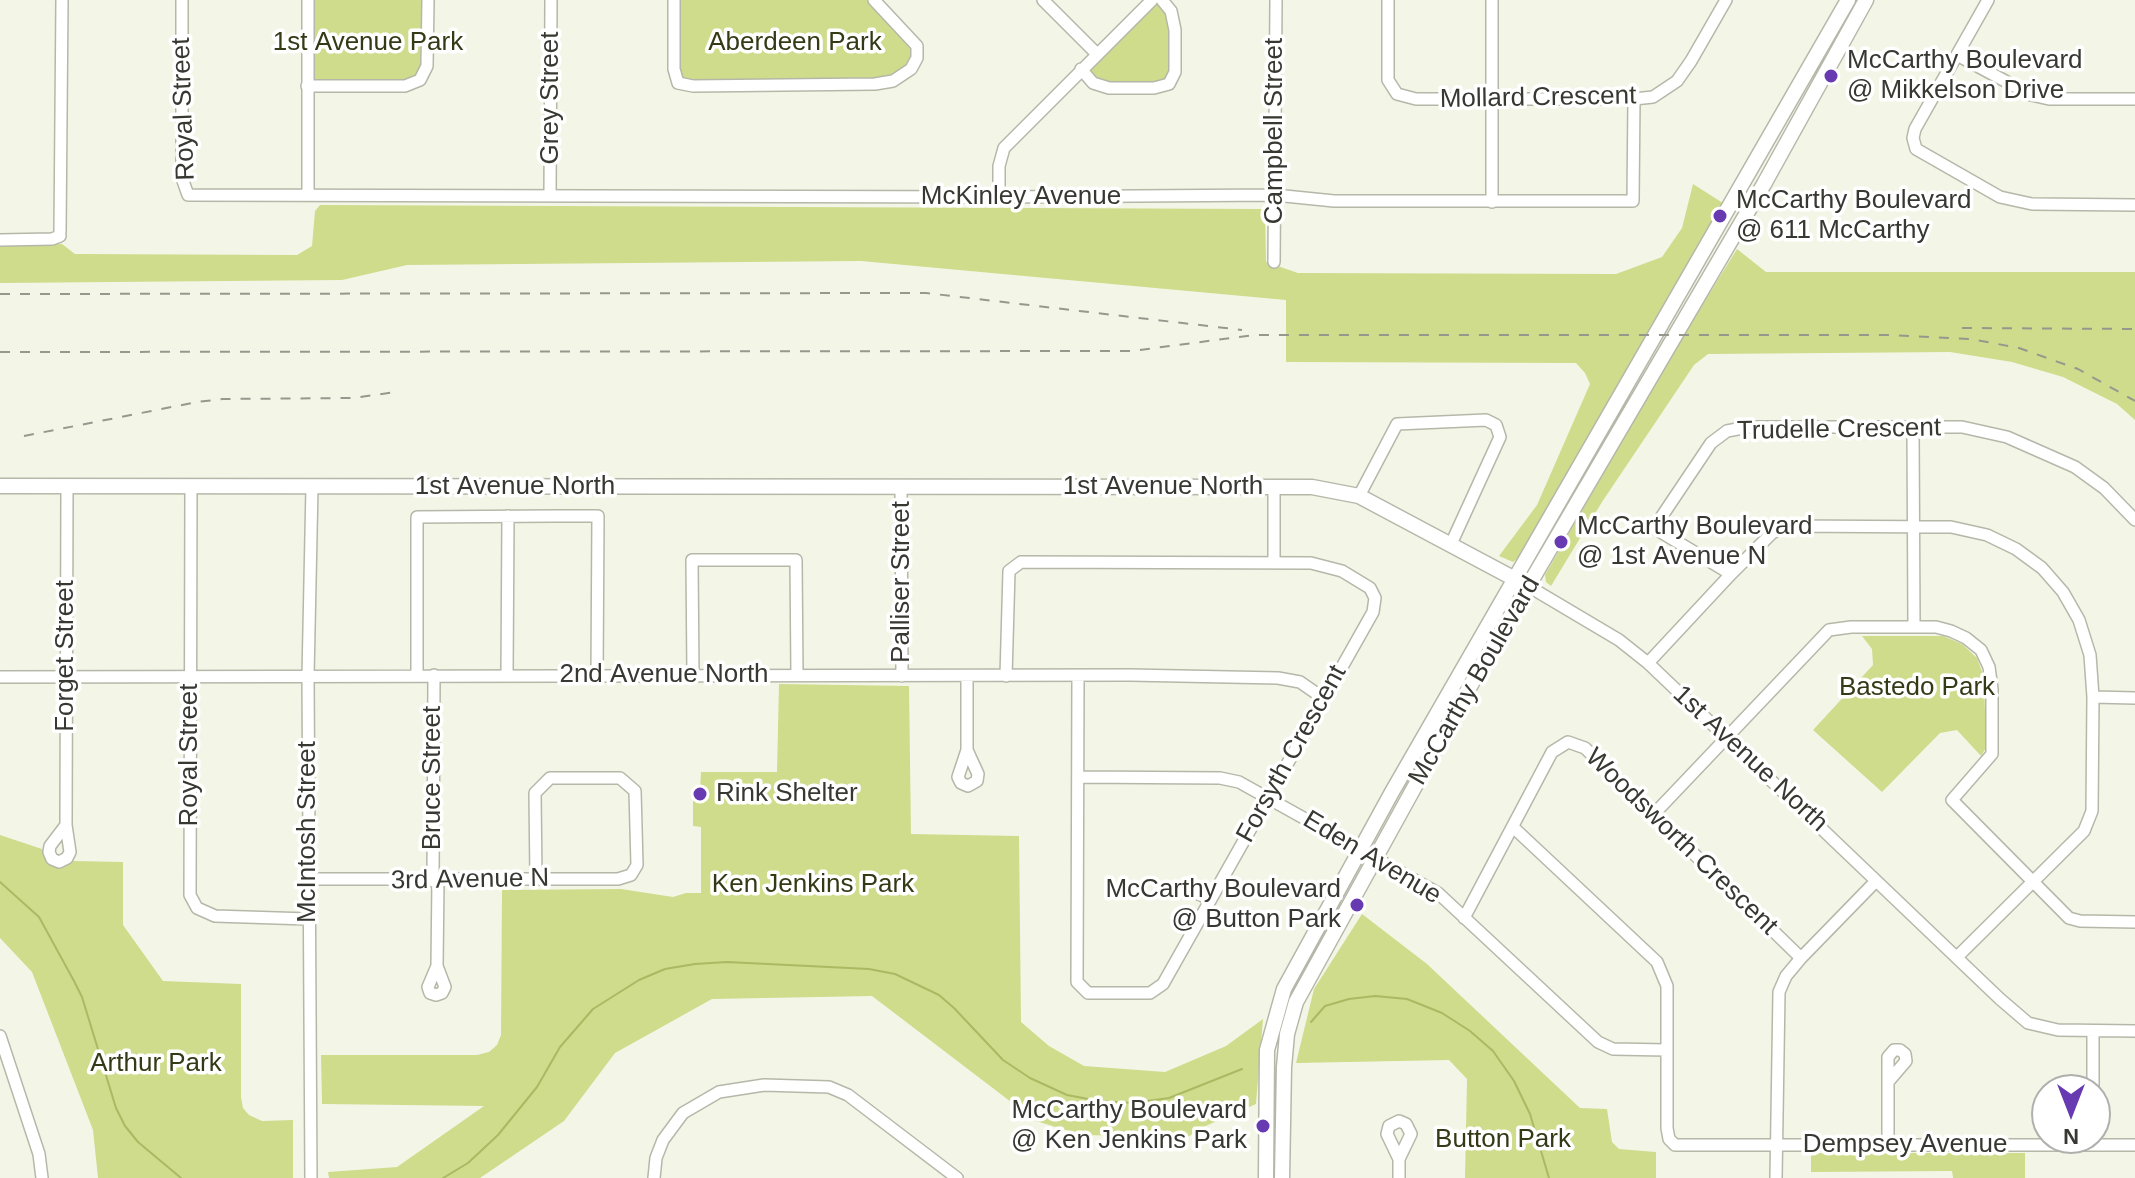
<!DOCTYPE html>
<style>
body{margin:0}
#map{position:relative;width:2135px;height:1178px;overflow:hidden;background:#f3f6e7;font-family:Arial,sans-serif}
canvas{display:block}
.north{position:absolute;left:2031px;top:1074px;width:80px;height:80px;box-sizing:border-box;background:#fff;border:2px solid #afafad;border-radius:50%;rotate:180deg;font-size:22px;font-weight:700;line-height:32px;text-align:center;color:#373832}
.north::after{content:'';display:block;margin:auto;width:28px;height:36px;background:#683ab2;clip-path:polygon(50% 0,100% 100%,50% 72%,0 100%)}
</style>
<div id="map">
<canvas width="2135" height="1178"></canvas>
<div class="north">N</div>
</div>
<script>
const g = document.querySelector('canvas').getContext('2d');
g.lineJoin = 'round';
function paint(path, color) { g.fillStyle = color; g.fill(path, 'evenodd'); }
const toPath = rows => new Path2D(rows.map(r => 'M' + r).join(''));
function strokePath(path, color, width, dash) { g.strokeStyle = color; g.lineWidth = width; g.lineCap = dash ? 'butt' : 'round'; g.setLineDash(dash || []); g.stroke(path); }
function drawText(font, color, halo, rows, align = 'center') {
  g.font = font + ' Arial,sans-serif'; g.lineWidth = 7; g.setLineDash([]); g.textBaseline = 'middle'; g.strokeStyle = halo; g.fillStyle = color; for (const [text, x, y, turn = 0] of rows) {
    g.save(); g.translate(x, y); g.rotate((+turn || 0) * Math.PI / 180); g.textAlign = isNaN(turn) ? turn : align; if (halo) g.strokeText(text, 0, 0); g.fillText(text, 0, 0); g.restore();
  }
}
const green = toPath([
 [308,0,428,0,420,80,307,86],
 [674,0,874,0,917,46,917,58,893,81,678,83],
 [1152,0,1162,0,1175,30,1169,84,1109,88,1081,69],
 [1693,184,1726,205,1597,433,1518,558,1513,562,1499,556,1537,505,1590,384,1585,373,1576,363,1286,362,1286,300,861,261,407,265,342,280,0,283,0,244,62,244,75,254,297,255,312,246,315,211,320,205,1265,209,1266,262,1298,273,1616,274,1662,257,1682,228],
 [1737,249,1766,272,2135,272,2135,420,2117,404,2063,377,2012,362,1950,352,1708,354,1694,365,1602,502,1551,586,1546,582,1545,575,1672,354],
 [1862,636,1943,636,1962,644,1977,658,1984,677,1986,748,1981,756,1957,730,1940,733,1882,792,1813,730,1873,665,1872,649],
 [779,684,909,686,911,834,1019,836,1021,1022,1049,1046,1084,1066,1165,1072,1226,1046,1263,1019,1256,1104,1201,1128,1188,1137,1082,1135,1036,1121,872,996,712,999,615,1053,564,1121,480,1178,329,1178,328,1172,397,1167,484,1106,322,1104,321,1055,477,1055,489,1052,497,1045,501,1035,502,890,621,889,673,897,686,893,701,893,701,827,693,826,693,791,700,791,701,772,777,772],
 [0,835,42,849,47,862,56,866,73,861,123,862,123,925,163,981,241,984,241,1097,243,1108,249,1115,262,1121,293,1120,293,1178,98,1178,93,1130,32,972,0,938],
 [1362,914,1427,964,1580,1108,1607,1109,1612,1142,1619,1149,1656,1152,1656,1178,1465,1178,1467,1079,1449,1060,1296,1063,1314,989],
 [1811,1153,2025,1153,2025,1178,1953,1178,1952,1171,1811,1172]
]);
const stream = toPath([
 [0,882,39,917,74,981,82,997,116,1108,125,1126,138,1142,181,1178],
 [1311,1022,1325,1006,1349,999,1375,996,1407,999,1442,1013,1470,1031,1493,1051,1514,1081,1530,1114,1549,1178],
 [443,1178,468,1163,498,1135,537,1087,560,1047,593,1009,639,980,665,969,695,964,727,962,869,969,895,974,939,995,954,1008,1003,1060,1030,1078,1067,1095,1099,1101,1133,1103,1169,1098,1242,1069]
]);
const minor = toPath([
 [182,0,182,178,188,195,999,197,1275,195,1334,201,1633,201,1634,99],
 [308,0,308,195],
 [674,0,674,69,678,83,693,86,875,84,893,81,911,69,917,58,917,46,874,0],
 [1043,0,1097,54],
 [1388,0,1388,80,1397,94,1416,99,1634,99,1653,97,1677,81,1691,61,1726,0],
 [1492,0,1492,202],
 [1988,0,1915,129,1913,138,1916,149,2000,197,2032,204,2135,205],
 [1957,55,2031,95,2049,99,2135,99],
 [1081,69,1093,83,1109,88,1154,88,1169,84,1175,72,1175,30,1171,11,1162,0],
 [307,86,405,86,420,80,427,66,428,0],
 [550,196,551,0],
 [999,197,999,166,1004,148,1152,0],
 [60,232,62,0],
 [0,240,52,239,60,236],
 [1274,262,1276,0],
 [1913,427,1914,627],
 [191,487,190,895,197,908,215,916,308,919],
 [901,488,902,676],
 [1359,496,1397,424,1486,420,1496,425,1500,437,1451,544],
 [1274,562,1274,487],
 [1731,574,1654,528,1711,443,1727,431,1748,427,1962,427,2007,437,2075,467,2104,488,2135,520],
 [1528,586,1619,640,1648,663,2000,999,2028,1023,2058,1030,2135,1031],
 [1648,663,1731,574,1772,533,1785,526,1951,527,1987,535,2016,549,2042,568,2063,592,2079,620,2090,655,2093,697,2092,811,2084,831,1957,957],
 [417,675,417,517,554,516,598,516,597,675],
 [507,675,508,516],
 [693,675,692,560,796,560,797,675],
 [967,676,967,750,958,777,961,783,968,786,977,781,978,774,967,750],
 [1006,676,1009,571,1021,562,1311,563,1342,571,1370,588,1375,598,1373,612,1163,984,1150,993,1088,993,1077,982,1078,676],
 [0,677,1130,675,1278,678,1300,682,1323,698],
 [2093,697,2135,698],
 [1078,777,1220,778,1239,782,1438,893,1598,1042,1613,1049,1666,1050],
 [1653,815,1829,630,1851,627,1936,627,1951,631,1966,638,1981,650,1989,667,1992,689,1992,754,1952,800,2069,918,2080,921,2135,922],
 [66,825,70,852,67,858,59,862,52,859,49,852,50,846,66,825,67,487],
 [1514,828,1657,962,1667,986,1667,1128,1669,1139,1675,1145,2135,1145],
 [308,879,618,879,631,875,637,865,635,791,620,778,550,778,535,793,536,879],
 [433,881,434,675],
 [1190,890,1210,899],
 [1464,918,1552,752,1568,742,1585,748,1801,958],
 [437,966,428,987,430,993,436,995,442,993,445,987,437,966,438,880],
 [0,1036,39,1154,42,1178],
 [2093,1090,2093,1031],
 [1888,1145,1888,1057,1894,1050,1900,1050,1905,1054,1906,1061,1888,1082],
 [311,1178,308,676,312,487],
 [654,1178,656,1158,663,1140,683,1113,719,1092,764,1085,829,1087,848,1095,957,1178],
 [1399,1178,1399,1159,1411,1134,1406,1124,1399,1121,1389,1126,1387,1134,1399,1159],
 [1776,1178,1779,992,1786,976,1801,958,1876,881]
]);
const major = toPath([
 [0,486,1312,487,1359,496,1528,586],
 [1266,1178,1267,1050,1284,989,1392,792,1848,0],
 [1282,1178,1284,1067,1287,1034,1296,1002,1479,670,1764,184,1866,0]
]);
const rail = toPath([
 [0,294,926,293,1242,330],
 [1962,328,2135,329],
 [0,352,1132,351,1254,335,1888,335,1971,339,2019,348,2078,369,2135,401],
 [24,436,197,402,223,399,353,398,396,392]
]);
const markers = [
 [1831,76,8,"#683ab2"],
 [1720,216,8,"#683ab2"],
 [1561,542,8,"#683ab2"],
 [700,794,8,"#683ab2"],
 [1357,905,8,"#683ab2"],
 [1263,1126,8,"#683ab2"]
];
const parkNames = [
 ["1st Avenue Park",368,43],
 ["Aberdeen Park",795,43],
 ["Bastedo Park",1917,688],
 ["Ken Jenkins Park",813,885],
 ["Arthur Park",156,1064],
 ["Button Park",1503,1140]
];
const poiNames = [
 ["McCarthy Boulevard",1847,61],
 ["@ Mikkelson Drive",1847,91],
 ["McCarthy Boulevard",1736,201],
 ["@ 611 McCarthy",1736,231],
 ["McCarthy Boulevard",1577,527],
 ["@ 1st Avenue N",1577,557],
 ["Rink Shelter",716,794],
 ["McCarthy Boulevard",1341,890,"right"],
 ["@ Button Park",1341,920,"right"],
 ["McCarthy Boulevard",1247,1111,"right"],
 ["@ Ken Jenkins Park",1247,1141,"right"]
];
const streetNames = [
 ["Grey Street",551,98,-90],
 ["Mollard Crescent",1538,98,-1],
 ["Royal Street",184,109,-92],
 ["Campbell Street",1275,131,-90],
 ["McKinley Avenue",1021,197],
 ["Trudelle Crescent",1839,430,-1],
 ["1st Avenue North",515,487],
 ["1st Avenue North",1163,487],
 ["Palliser Street",902,582,-90],
 ["Forget Street",66,656,-90],
 ["2nd Avenue North",664,675],
 ["McCarthy Boulevard",1475,681,-60],
 ["Forsyth Crescent",1292,754,-61],
 ["Royal Street",190,755,-90],
 ["1st Avenue North",1750,759,43],
 ["Bruce Street",433,778,-90],
 ["McIntosh Street",308,832,-90],
 ["Woodsworth Crescent",1681,842,44],
 ["Eden Avenue",1372,858,31],
 ["3rd Avenue N",470,880,-1],
 ["Dempsey Avenue",1905,1145]
];
paint(green, '#cedc8c');
strokePath(stream, '#abb963', 2);
strokePath(minor, '#b5b8a9', 14);
strokePath(major, '#b5b8a9', 17);
strokePath(minor, '#fff', 11);
strokePath(major, '#fff', 14);
strokePath(rail, '#96988e', 2, [10, 10]);
for (const [x, y, r, color] of markers) { const dot = new Path2D(); dot.arc(x, y, r, 0, 2 * Math.PI); g.fillStyle = color; g.fill(dot); strokePath(dot, '#fff', 3); }
drawText('26px', '#353a16', '#fff', parkNames);
drawText('26px', '#373832', '#fff', poiNames, 'left');
drawText('26px', '#373832', '#fff', streetNames);
</script>
